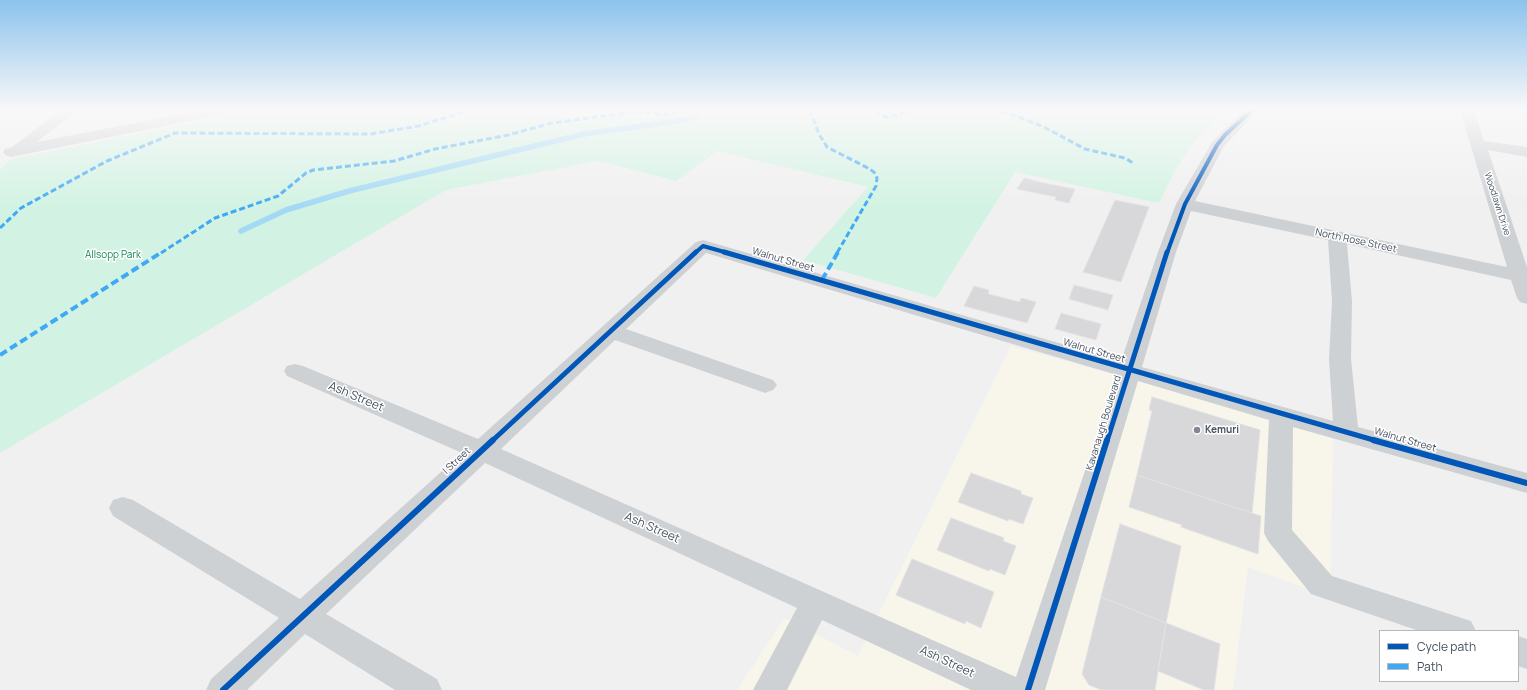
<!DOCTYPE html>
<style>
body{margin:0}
#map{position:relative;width:1527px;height:690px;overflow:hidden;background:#f1f0f0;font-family:Manrope,sans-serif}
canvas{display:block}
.legend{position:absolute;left:1379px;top:630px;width:140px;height:52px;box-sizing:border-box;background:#fff;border:1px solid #b5b9bf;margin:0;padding:5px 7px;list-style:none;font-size:12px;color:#45505f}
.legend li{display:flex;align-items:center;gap:8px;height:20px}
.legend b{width:20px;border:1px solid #b5b9bf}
</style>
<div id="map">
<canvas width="1527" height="690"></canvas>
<ul class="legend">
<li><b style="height:5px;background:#0057b8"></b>Cycle path</li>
<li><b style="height:5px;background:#3fa9f5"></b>Path</li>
</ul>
</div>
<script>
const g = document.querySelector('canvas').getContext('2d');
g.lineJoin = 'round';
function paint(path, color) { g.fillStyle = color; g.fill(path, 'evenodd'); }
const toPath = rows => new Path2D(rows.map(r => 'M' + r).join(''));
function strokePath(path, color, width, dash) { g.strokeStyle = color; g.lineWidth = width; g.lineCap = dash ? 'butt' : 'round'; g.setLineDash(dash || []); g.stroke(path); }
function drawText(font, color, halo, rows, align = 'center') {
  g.font = font + ' Manrope,sans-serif'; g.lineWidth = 3; g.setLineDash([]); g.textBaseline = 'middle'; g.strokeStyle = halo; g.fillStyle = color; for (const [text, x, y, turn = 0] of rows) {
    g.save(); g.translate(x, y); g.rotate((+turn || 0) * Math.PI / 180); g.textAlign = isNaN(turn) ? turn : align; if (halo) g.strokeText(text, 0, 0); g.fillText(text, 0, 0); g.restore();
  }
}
const commercial = toPath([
 [1011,346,1333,435,1330,597,1248,567,1233,690,737,690,785,618,858,656]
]);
const green = toPath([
 [255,110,1227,110,1196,140,1177,167,1159,203,1015,172,936,298,803,260,868,187,717,151,676,181,598,161,446,190,0,453,0,169,11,159]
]);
const stream = toPath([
 [241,231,286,210,349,191,584,134,685,120,694,116,696,113,695,110]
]);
const building = toPath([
 [0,110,20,110,11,114,0,110],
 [1024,178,1049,184,1075,189,1069,203,1055,200,1056,197,1017,189,1024,178],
 [1115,200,1149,207,1121,282,1083,272,1115,200],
 [1074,285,1113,295,1108,310,1069,299,1074,285],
 [974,286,989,290,988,294,1020,302,1021,298,1036,302,1027,323,964,306,974,286],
 [1061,313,1101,324,1096,340,1055,329,1061,313],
 [1152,397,1260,430,1252,513,1137,475,1152,411,1149,410,1152,397],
 [971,473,1021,491,1021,494,1033,498,1023,524,1009,519,1008,521,958,502,971,473],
 [1137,475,1261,516,1258,554,1181,527,1182,525,1129,507,1137,475],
 [951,518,1004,538,1003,541,1016,546,1005,575,990,569,989,571,937,550,951,518],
 [1120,524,1181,546,1166,623,1101,597,1120,524],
 [912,559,994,592,981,628,966,621,965,624,896,595,912,559],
 [1101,597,1166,623,1155,690,1102,690,1089,685,1082,674,1101,597],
 [1166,623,1220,644,1214,690,1204,690,1158,671,1166,623]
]);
const minor = toPath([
 [61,110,78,110,37,142,201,110,232,110,230,113,225,114,11,157,5,155,3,152,5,149,12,147,61,110],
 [1243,110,1259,110,1224,146,1195,201,1507,267,1460,110,1474,110,1484,141,1527,147,1527,157,1488,150,1527,267,1527,304,1520,302,1517,298,1511,280,1347,244,1352,301,1351,359,1358,427,1527,473,1527,493,1293,427,1292,530,1332,576,1471,621,1476,631,1419,631,1311,594,1268,541,1264,533,1269,420,1138,381,1045,690,971,690,822,620,787,690,753,690,797,608,485,463,326,614,437,679,442,690,395,690,305,634,247,690,206,690,211,679,279,618,113,516,109,508,113,500,123,497,133,500,300,599,462,453,287,376,284,371,287,366,295,364,303,366,478,439,696,242,703,240,1121,361,1158,252,1176,204,1212,142,1243,110],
 [1191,211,1328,240,1332,301,1329,359,1333,421,1142,367,1176,252,1191,211],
 [706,253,1117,375,1016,677,501,449,615,340,757,390,765,393,773,390,777,385,773,380,626,329,706,253],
 [1518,636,1527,639,1527,669,1518,666,1518,636]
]);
const quietFar1 = toPath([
 [810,110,819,134,827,147,866,167,874,172,877,178,876,186,837,253],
 [876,110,879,114,886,117,917,110],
 [993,110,1016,116,1044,127,1085,149,1125,158,1133,163],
 [0,228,21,208,107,161,175,133,371,134,418,126,471,110],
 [161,253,215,218,278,196,306,173,313,170,394,161,435,149,508,135,552,123,631,112,665,114,690,110]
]);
const quiet = toPath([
 [822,280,838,252],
 [0,355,162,252]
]);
const cyclewayFar2 = toPath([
 [695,253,703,246,728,253],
 [1167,253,1185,204,1217,145,1225,135,1252,110]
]);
const cyclewayFar1 = toPath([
 [724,252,1377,441],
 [492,441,696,252],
 [1107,441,1167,252]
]);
const cycleway = toPath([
 [1373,440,1527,483],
 [223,690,493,440],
 [1028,690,1107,440]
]);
const markers = [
 [1197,430,4,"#818892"]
];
const farStreetnames = [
 ["Woodlawn Drive",1497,204,72]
];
const streetNames = [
 ["North Rose Street",1356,241,12],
 ["Walnut Street",783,260,16],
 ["Walnut Street",1094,351,16],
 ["Kavanaugh Boulevard",1104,423,-73],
 ["Walnut Street",1405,440,16],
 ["I Street",457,461,-43]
];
const parkNames = [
 ["Allsopp Park",113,255]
];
const poiNames = [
 ["Kemuri",1205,430]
];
const nearStreetnames = [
 ["Ash Street",356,397,23],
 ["Ash Street",652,528,24],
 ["Ash Street",947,662,25]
];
paint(commercial, '#f8f6eb');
paint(green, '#d2f3e3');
strokePath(stream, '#a3d9f5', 5.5);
paint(building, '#d8d8db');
strokePath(building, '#e2e2e3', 1);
paint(minor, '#ced1d4');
strokePath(quietFar1, '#3fa9f5', 3, [6, 3]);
strokePath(quiet, '#3fa9f5', 4, [8, 4]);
strokePath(cyclewayFar2, '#0057b8', 4);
strokePath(cyclewayFar1, '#0057b8', 5);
strokePath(cycleway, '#0057b8', 6);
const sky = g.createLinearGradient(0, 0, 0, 207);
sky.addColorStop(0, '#8cc3ed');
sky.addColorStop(0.53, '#f9f8f8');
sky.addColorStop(1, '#f9f8f800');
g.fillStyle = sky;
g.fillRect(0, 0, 1527, 207);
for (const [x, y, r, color] of markers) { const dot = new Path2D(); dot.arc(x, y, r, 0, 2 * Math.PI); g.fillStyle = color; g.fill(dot); strokePath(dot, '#fff', 1.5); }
drawText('9px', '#45505f', '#fff', farStreetnames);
drawText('10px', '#45505f', '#fff', streetNames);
drawText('10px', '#0c8557', '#fff', parkNames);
drawText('bold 10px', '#45505f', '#fff', poiNames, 'left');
drawText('12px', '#45505f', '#fff', nearStreetnames);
</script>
